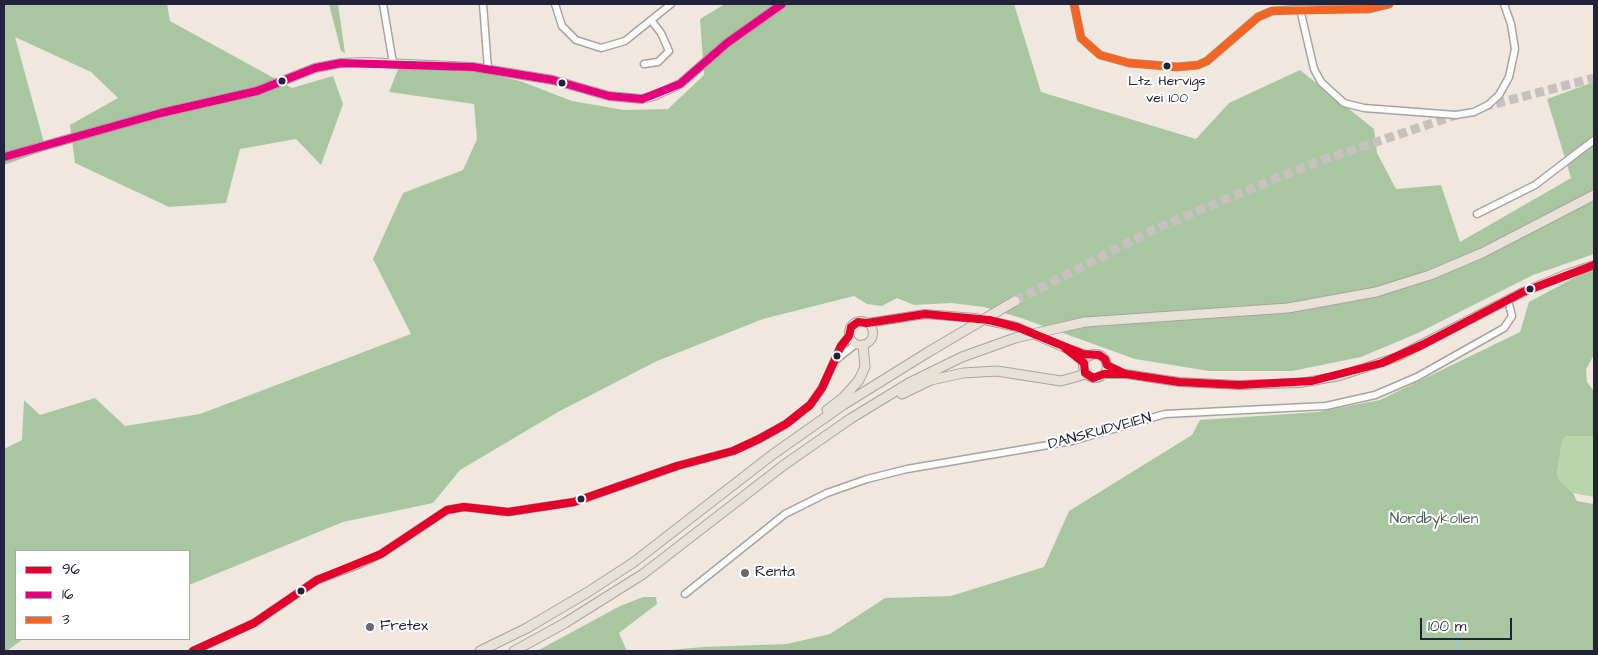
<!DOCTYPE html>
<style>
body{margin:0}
#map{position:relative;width:1598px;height:655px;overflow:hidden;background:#f0e8de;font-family:"Architects Daughter",sans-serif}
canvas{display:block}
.frame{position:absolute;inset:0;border:5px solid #22223b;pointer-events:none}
.legend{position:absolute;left:15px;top:550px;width:175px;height:90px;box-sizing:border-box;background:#fff;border:1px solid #a7a7b1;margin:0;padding:6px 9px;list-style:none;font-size:15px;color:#22223b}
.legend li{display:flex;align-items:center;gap:10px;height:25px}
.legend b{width:25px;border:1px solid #a7a7b1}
.scale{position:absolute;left:1420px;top:618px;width:92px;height:22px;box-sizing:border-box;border:2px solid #22223b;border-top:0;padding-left:6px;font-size:15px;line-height:18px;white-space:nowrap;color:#22223b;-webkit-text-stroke:4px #fff;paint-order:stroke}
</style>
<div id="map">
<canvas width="1598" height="655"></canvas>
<div class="frame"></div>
<ul class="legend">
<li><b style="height:6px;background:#e4002b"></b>96</li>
<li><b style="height:6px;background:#e5007d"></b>16</li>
<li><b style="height:6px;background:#f26522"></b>3</li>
</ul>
<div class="scale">100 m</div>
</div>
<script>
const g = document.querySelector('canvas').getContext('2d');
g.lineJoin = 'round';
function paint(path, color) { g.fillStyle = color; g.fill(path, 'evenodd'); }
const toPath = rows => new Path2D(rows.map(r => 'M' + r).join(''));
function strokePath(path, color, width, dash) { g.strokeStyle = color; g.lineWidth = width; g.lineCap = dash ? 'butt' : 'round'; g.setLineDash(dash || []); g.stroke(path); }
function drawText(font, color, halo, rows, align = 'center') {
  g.font = font + ' "Architects Daughter",sans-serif'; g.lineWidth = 4; g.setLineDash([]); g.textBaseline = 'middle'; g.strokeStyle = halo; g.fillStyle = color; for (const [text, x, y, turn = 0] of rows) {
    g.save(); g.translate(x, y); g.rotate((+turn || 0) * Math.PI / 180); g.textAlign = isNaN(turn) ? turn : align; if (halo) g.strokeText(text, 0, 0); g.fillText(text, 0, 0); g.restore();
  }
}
const green = toPath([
 [1566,436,1591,436,1594,439,1594,497,1573,493,1559,480,1557,472,1562,442]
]);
const forest = toPath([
 [4,4,167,4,170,21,292,88,333,76,343,104,321,165,296,139,240,149,226,203,169,207,75,163,70,125,118,98,91,72,15,37,46,150,4,165],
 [329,4,338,4,345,53,341,51],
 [725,4,1014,4,1041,92,1196,139,1229,103,1300,70,1374,129,1377,153,1396,189,1441,185,1460,242,1571,178,1547,99,1594,82,1594,254,1533,275,1418,333,1361,357,1292,371,1209,371,1135,359,1021,318,984,307,951,303,914,305,897,298,882,306,867,304,854,296,763,319,657,361,558,412,460,470,433,503,343,522,189,585,189,551,16,551,16,639,23,639,7,651,4,651,4,449,22,440,24,400,40,415,95,398,125,426,200,414,411,334,373,259,403,193,463,170,477,139,474,104,389,92,399,67,485,73,520,81,572,101,624,110,668,109,704,75,700,19],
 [1594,270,1594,355,1586,369,1587,382,1594,391,1594,439,1591,436,1566,436,1562,442,1557,472,1559,480,1573,493,1577,501,1594,504,1594,651,658,651,703,647,787,644,830,634,885,598,951,596,1044,567,1069,511,1192,435,1200,420,1318,412,1380,400,1520,332,1529,302,1585,272],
 [643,597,656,597,657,604,619,633,627,651,537,651,620,606]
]);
const stream = toPath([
 [1457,651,1459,630]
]);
const highwayTunnel = toPath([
 [1483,107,1594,78],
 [1015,301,1153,230,1221,201,1317,162,1459,114]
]);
const minor = toPath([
 [383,4,393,63],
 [483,4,488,69],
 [555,4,562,26,576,40,601,48,625,41,671,4],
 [1074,4,1081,38,1100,55,1129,63,1177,67,1198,65,1207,61,1258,17,1272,11,1300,9,1368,9,1389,4],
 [1300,9,1314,69,1321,82,1344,103,1364,108,1456,115,1474,112,1488,105,1499,95,1509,77,1515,49,1511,24,1504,4],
 [644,64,658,62,669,51,661,33,651,20],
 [1477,214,1535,185,1594,140],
 [837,359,856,344],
 [685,594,785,514,827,493,867,479,907,469,1072,441,1165,414,1326,406,1375,395,1417,377,1504,328,1512,316,1508,300],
 [193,651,254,623,317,580,358,565,381,554,447,510,464,507,508,512,574,502,677,466,733,451,759,439,786,424,810,405,822,388,841,346,849,336]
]);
const major = toPath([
 [4,157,161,113,257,91,315,68,341,63,365,62,473,67,553,80,609,96,642,99,654,96,680,84,727,43,782,4],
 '849 333a12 12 0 1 1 24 0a12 12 0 1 1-24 0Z',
 [867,323,925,314,975,318,1017,327,1065,348,1090,356],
 '1083 366a12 12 0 1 1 24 0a12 12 0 1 1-24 0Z',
 [1104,374,1126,374,1179,382,1239,385,1300,383,1340,376,1397,357,1523,292,1569,273,1594,265]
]);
const highway = toPath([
 [1085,322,1288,308,1376,292,1430,275,1482,253,1594,195],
 [902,394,931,380,963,373,997,371,1061,381,1086,374],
 [827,410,844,397,859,380,865,367,863,345],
 [480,651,527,628,588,592,634,562,772,455,843,405,930,351],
 [514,651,565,623,643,574,784,465,850,419,909,383,962,357]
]);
const highwayBridge = toPath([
 [930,351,1015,301],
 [962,357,1015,338,1085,322]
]);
const bus1 = toPath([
 [1065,348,1084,363,1085,373,1093,378,1104,374,1126,374,1179,382,1239,385,1312,381,1382,363,1424,344,1523,292,1594,265],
 [193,651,254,623,317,580,381,554,447,510,464,507,508,512,574,502,677,466,733,451,759,439,786,424,810,405,822,388,841,346,849,336,851,327,858,322,867,323,925,314,989,320,1017,327,1083,354,1099,355,1105,359,1107,365,1126,374]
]);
const bus2 = toPath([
 [4,157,161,113,257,91,315,68,341,63,473,67,553,80,609,96,642,99,680,84,727,43,782,4]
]);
const bus3 = toPath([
 [1074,4,1081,38,1100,55,1129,63,1177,67,1198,65,1207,61,1258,17,1272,11,1368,9,1389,4]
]);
const markers = [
 [1167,66,4.5,"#22223b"],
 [282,81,4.5,"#22223b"],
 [562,83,4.5,"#22223b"],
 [1530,289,4.5,"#22223b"],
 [837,356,4.5,"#22223b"],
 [581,499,4.5,"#22223b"],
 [745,573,5,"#6a6774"],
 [301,591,4.5,"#22223b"],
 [370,627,5,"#6a6774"]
];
const busNames = [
 ["Ltz. Hervigs",1167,82],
 ["vei 100",1167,99]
];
const streetNames = [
 ["DANSRUDVEIEN",1100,432,-15]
];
const parkNames = [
 ["Nordbykollen",1434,520]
];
const poiNames = [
 ["Renta",755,573],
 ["Fretex",380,627]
];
paint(green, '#b7d6aa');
paint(forest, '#a8c7a0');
strokePath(stream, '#98c2e4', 2);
strokePath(highwayTunnel, '#c7c0bd', 9, [9, 4.5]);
strokePath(minor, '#a8a3a0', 9);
strokePath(major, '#a8a3a0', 10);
strokePath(highway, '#a8a3a0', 11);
strokePath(minor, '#fdfcfa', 6);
strokePath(major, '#e8e2d6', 8);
strokePath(highway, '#e8e2d6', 9);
strokePath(highwayBridge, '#a8a3a0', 11, []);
strokePath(highwayBridge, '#e8e2d6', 9);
strokePath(bus1, '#e4002b', 8);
strokePath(bus2, '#e5007d', 8);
strokePath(bus3, '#f26522', 8);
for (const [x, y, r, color] of markers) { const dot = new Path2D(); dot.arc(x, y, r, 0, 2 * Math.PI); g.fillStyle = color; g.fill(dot); strokePath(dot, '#fff', 2); }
drawText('14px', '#22223b', '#fff', busNames);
drawText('15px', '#22223b', '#fff', streetNames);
drawText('15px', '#465c53', '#fff', parkNames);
drawText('15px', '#22223b', '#fff', poiNames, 'left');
</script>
